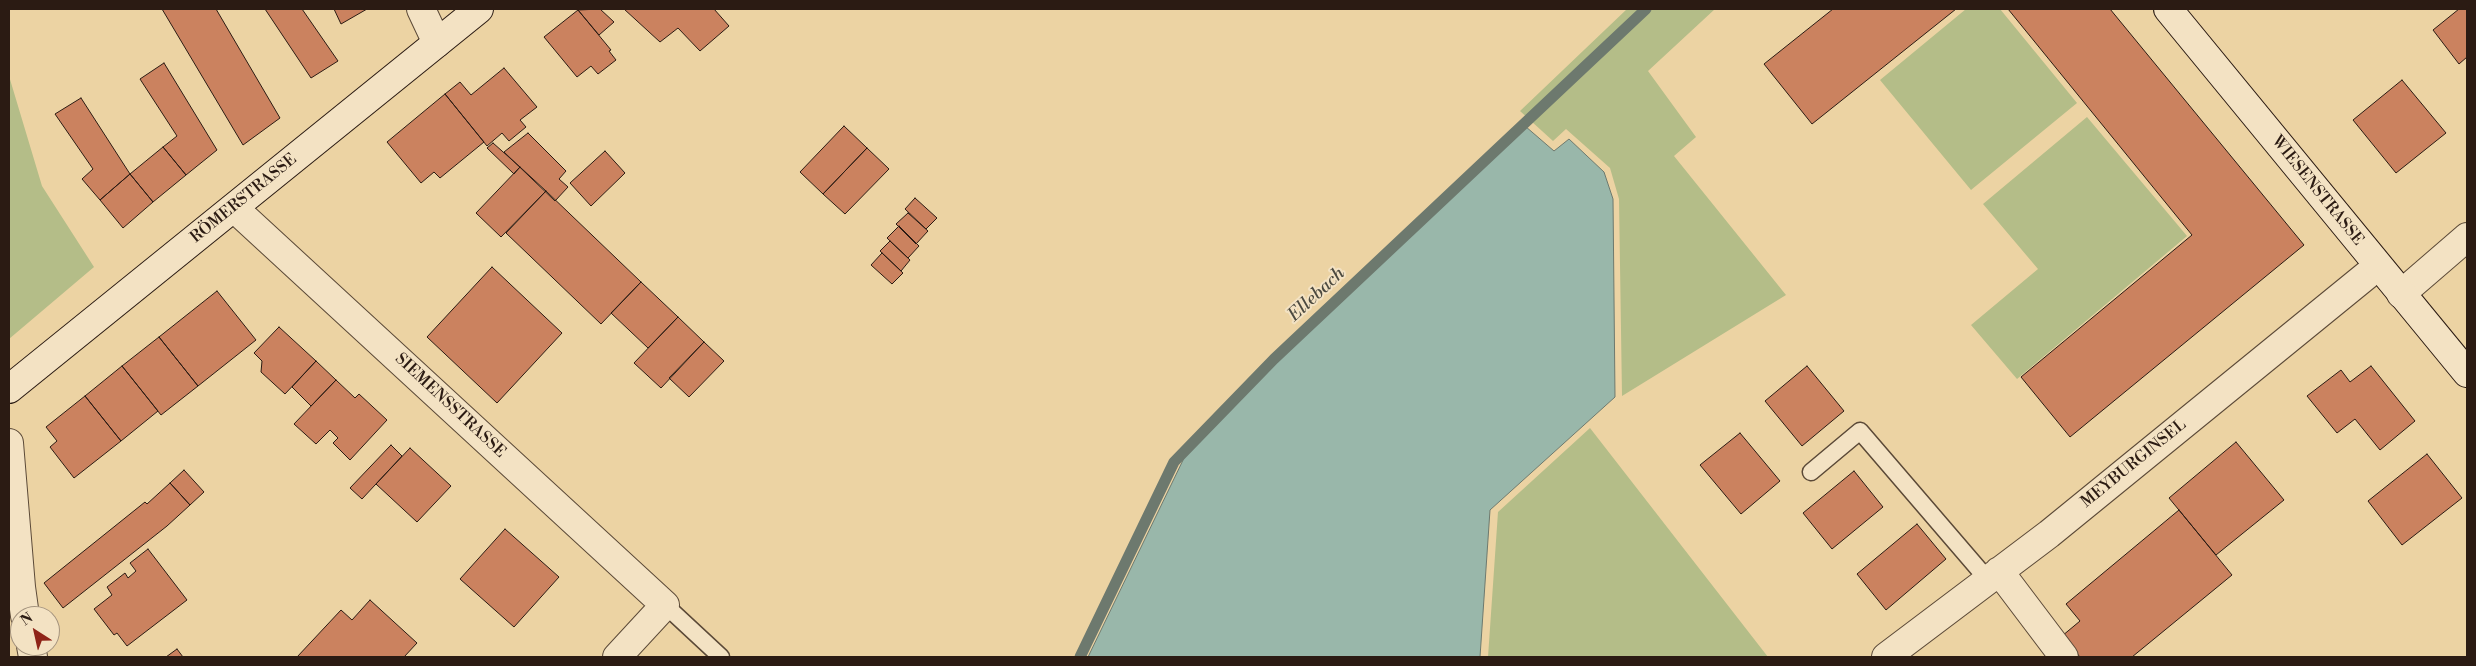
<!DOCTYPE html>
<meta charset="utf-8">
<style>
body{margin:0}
#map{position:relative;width:2476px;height:666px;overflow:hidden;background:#ecd3a3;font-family:"Libre Bodoni",serif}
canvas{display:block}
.frame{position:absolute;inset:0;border:10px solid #2b1b13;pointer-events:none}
.north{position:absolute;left:10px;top:606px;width:50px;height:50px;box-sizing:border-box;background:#f3e2c3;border:1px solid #a3927d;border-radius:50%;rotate:325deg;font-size:14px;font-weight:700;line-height:20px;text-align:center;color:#2b1b13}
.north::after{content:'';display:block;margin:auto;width:18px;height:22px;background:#8f2418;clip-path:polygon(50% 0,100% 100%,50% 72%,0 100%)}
</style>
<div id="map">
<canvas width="2476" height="666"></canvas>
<div class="frame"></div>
<div class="north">N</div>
</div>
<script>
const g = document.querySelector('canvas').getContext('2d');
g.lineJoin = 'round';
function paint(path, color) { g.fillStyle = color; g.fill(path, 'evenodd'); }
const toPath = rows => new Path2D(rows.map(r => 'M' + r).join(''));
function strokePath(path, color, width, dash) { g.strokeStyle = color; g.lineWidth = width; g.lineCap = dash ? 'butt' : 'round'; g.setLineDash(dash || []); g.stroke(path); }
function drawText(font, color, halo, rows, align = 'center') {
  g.font = font + ' "Libre Bodoni",serif'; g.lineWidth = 4; g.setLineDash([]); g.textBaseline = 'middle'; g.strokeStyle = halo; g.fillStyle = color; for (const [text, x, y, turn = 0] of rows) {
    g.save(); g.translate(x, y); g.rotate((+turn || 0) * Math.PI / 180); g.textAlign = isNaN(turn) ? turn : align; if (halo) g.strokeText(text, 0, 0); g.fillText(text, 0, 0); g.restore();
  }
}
const green = toPath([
 [1627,9,1715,9,1648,71,1696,137,1674,156,1786,295,1622,396,1619,199,1610,168,1566,129,1553,141,1520,111],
 [1966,9,2000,9,2077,103,1971,190,1880,80],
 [9,76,42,186,94,267,9,339],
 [2087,117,2187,236,2017,379,1971,325,2038,269,1983,204],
 [1590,428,1768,657,1488,657,1498,512]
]);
const water = toPath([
 [1525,126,1554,151,1569,139,1604,172,1613,199,1615,397,1490,510,1480,657,1088,657,1185,456,1285,353,1525,126]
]);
const stream = toPath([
 [1080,657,1174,462,1274,359,1646,9]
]);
const building = toPath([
 [162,9,216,9,280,118,243,145,162,9],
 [265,9,302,9,338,61,311,78,265,9],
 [334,9,367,9,341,24,334,9],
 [600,9,614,22,599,35,578,10,600,9],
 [624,9,714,9,729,26,700,51,678,28,660,42,624,9],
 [1833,9,1956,9,1812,124,1764,64,1833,9],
 [2008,9,2110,9,2304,245,2070,437,2021,377,2192,235,2008,9],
 [2459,9,2467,9,2467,57,2459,64,2433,30,2459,9],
 [578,10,611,50,609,51,616,60,598,74,591,66,577,77,544,37,578,10],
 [164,63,217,150,186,175,163,147,177,136,140,79,164,63],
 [504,68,537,107,520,120,526,127,509,141,502,133,487,146,445,94,460,82,471,95,504,68],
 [2402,80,2446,133,2396,173,2353,120,2402,80],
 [445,94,484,142,440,178,434,172,421,183,387,142,445,94],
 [81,98,130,174,100,200,82,179,93,169,55,114,81,98],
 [844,126,867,148,823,194,800,172,844,126],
 [528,133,566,171,559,179,568,187,555,201,504,152,528,133],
 [493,143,520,167,514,174,487,148,493,143],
 [163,147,186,175,153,202,130,174,163,147],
 [867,148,889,169,845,214,823,194,867,148],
 [605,151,625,173,591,206,570,183,605,151],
 [520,167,546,191,501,237,476,213,520,167],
 [130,174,153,202,123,228,100,200,130,174],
 [546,191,641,282,601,324,506,233,546,191],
 [915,198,937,218,926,229,905,209,915,198],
 [908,213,928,231,916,244,896,224,908,213],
 [899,226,919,246,908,258,887,238,899,226],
 [890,241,910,260,901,271,880,251,890,241],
 [882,253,903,273,892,284,871,265,882,253],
 [492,267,562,333,497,403,427,337,492,267],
 [641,282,678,317,648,348,611,313,641,282],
 [217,291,256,340,198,386,159,337,217,291],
 [678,317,704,342,661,388,634,363,678,317],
 [279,327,316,361,285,394,261,372,262,361,254,353,279,327],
 [159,337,198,386,161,415,122,366,159,337],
 [704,342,724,361,689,397,669,378,704,342],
 [316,361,336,380,311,406,292,387,316,361],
 [122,366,158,411,121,441,85,396,122,366],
 [1807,366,1844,411,1802,446,1765,401,1807,366],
 [2371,366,2415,421,2380,450,2355,419,2337,433,2307,396,2341,370,2350,382,2371,366],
 [336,380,355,398,359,394,387,420,350,460,333,443,338,438,330,430,316,444,294,424,336,380],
 [85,396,121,441,74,478,50,447,57,441,46,427,85,396],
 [1740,433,1780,481,1741,514,1700,465,1740,433],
 [2236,442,2284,500,2216,555,2169,498,2236,442],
 [391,445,402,456,362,499,350,488,391,445],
 [410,448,451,486,417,522,376,484,410,448],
 [2427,454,2462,498,2402,545,2368,501,2427,454],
 [184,470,204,492,190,505,170,483,184,470],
 [1854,471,1883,507,1832,549,1803,513,1854,471],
 [170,483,190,505,167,526,63,608,44,583,145,502,147,504,170,483],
 [2179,510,2232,575,2132,657,2080,657,2062,636,2080,621,2066,604,2179,510],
 [1917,524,1946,559,1886,610,1857,574,1917,524],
 [505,529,559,577,514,627,460,579,505,529],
 [148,549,187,600,127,646,117,633,114,635,94,609,112,595,107,587,125,573,128,578,136,571,130,563,148,549],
 [370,600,417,643,404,657,297,657,341,610,352,620,370,600],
 [177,649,183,657,166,657,177,649]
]);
const lane = toPath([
 [1811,472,1860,431,1988,580],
 [665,605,721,657]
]);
const street = toPath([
 [421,9,437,43],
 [234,208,665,605,617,657],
 [2401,294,2467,237],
 [9,443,21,587,25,616],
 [1999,571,2064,657],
 [31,646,33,657],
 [1886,657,2049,534,2378,266]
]);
const secondary = toPath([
 [2168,9,2467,373],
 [9,389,479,9]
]);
const streetNames = [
 ["WIESENSTRASSE",2317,191,51],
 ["RÖMERSTRASSE",244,199,-39],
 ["SIEMENSSTRASSE",450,406,43],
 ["MEYBURGINSEL",2134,464,-39]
];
const waterNames = [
 ["Ellebach",1317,295,-43]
];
paint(green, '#b4bd88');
paint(water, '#99b7aa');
strokePath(water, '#6d796e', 1);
strokePath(stream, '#6d796e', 11);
paint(building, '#cb825f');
strokePath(building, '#2b1b13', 1);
strokePath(lane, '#5b4937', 19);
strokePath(street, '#5b4937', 30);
strokePath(secondary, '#2b1b13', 30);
strokePath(lane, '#f3e2c3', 16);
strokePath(street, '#f3e2c3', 28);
strokePath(secondary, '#f3e2c3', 28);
drawText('16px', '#2b1b13', '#f3e2c3', streetNames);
drawText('italic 18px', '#4c4a40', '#f3e2c3', waterNames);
</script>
